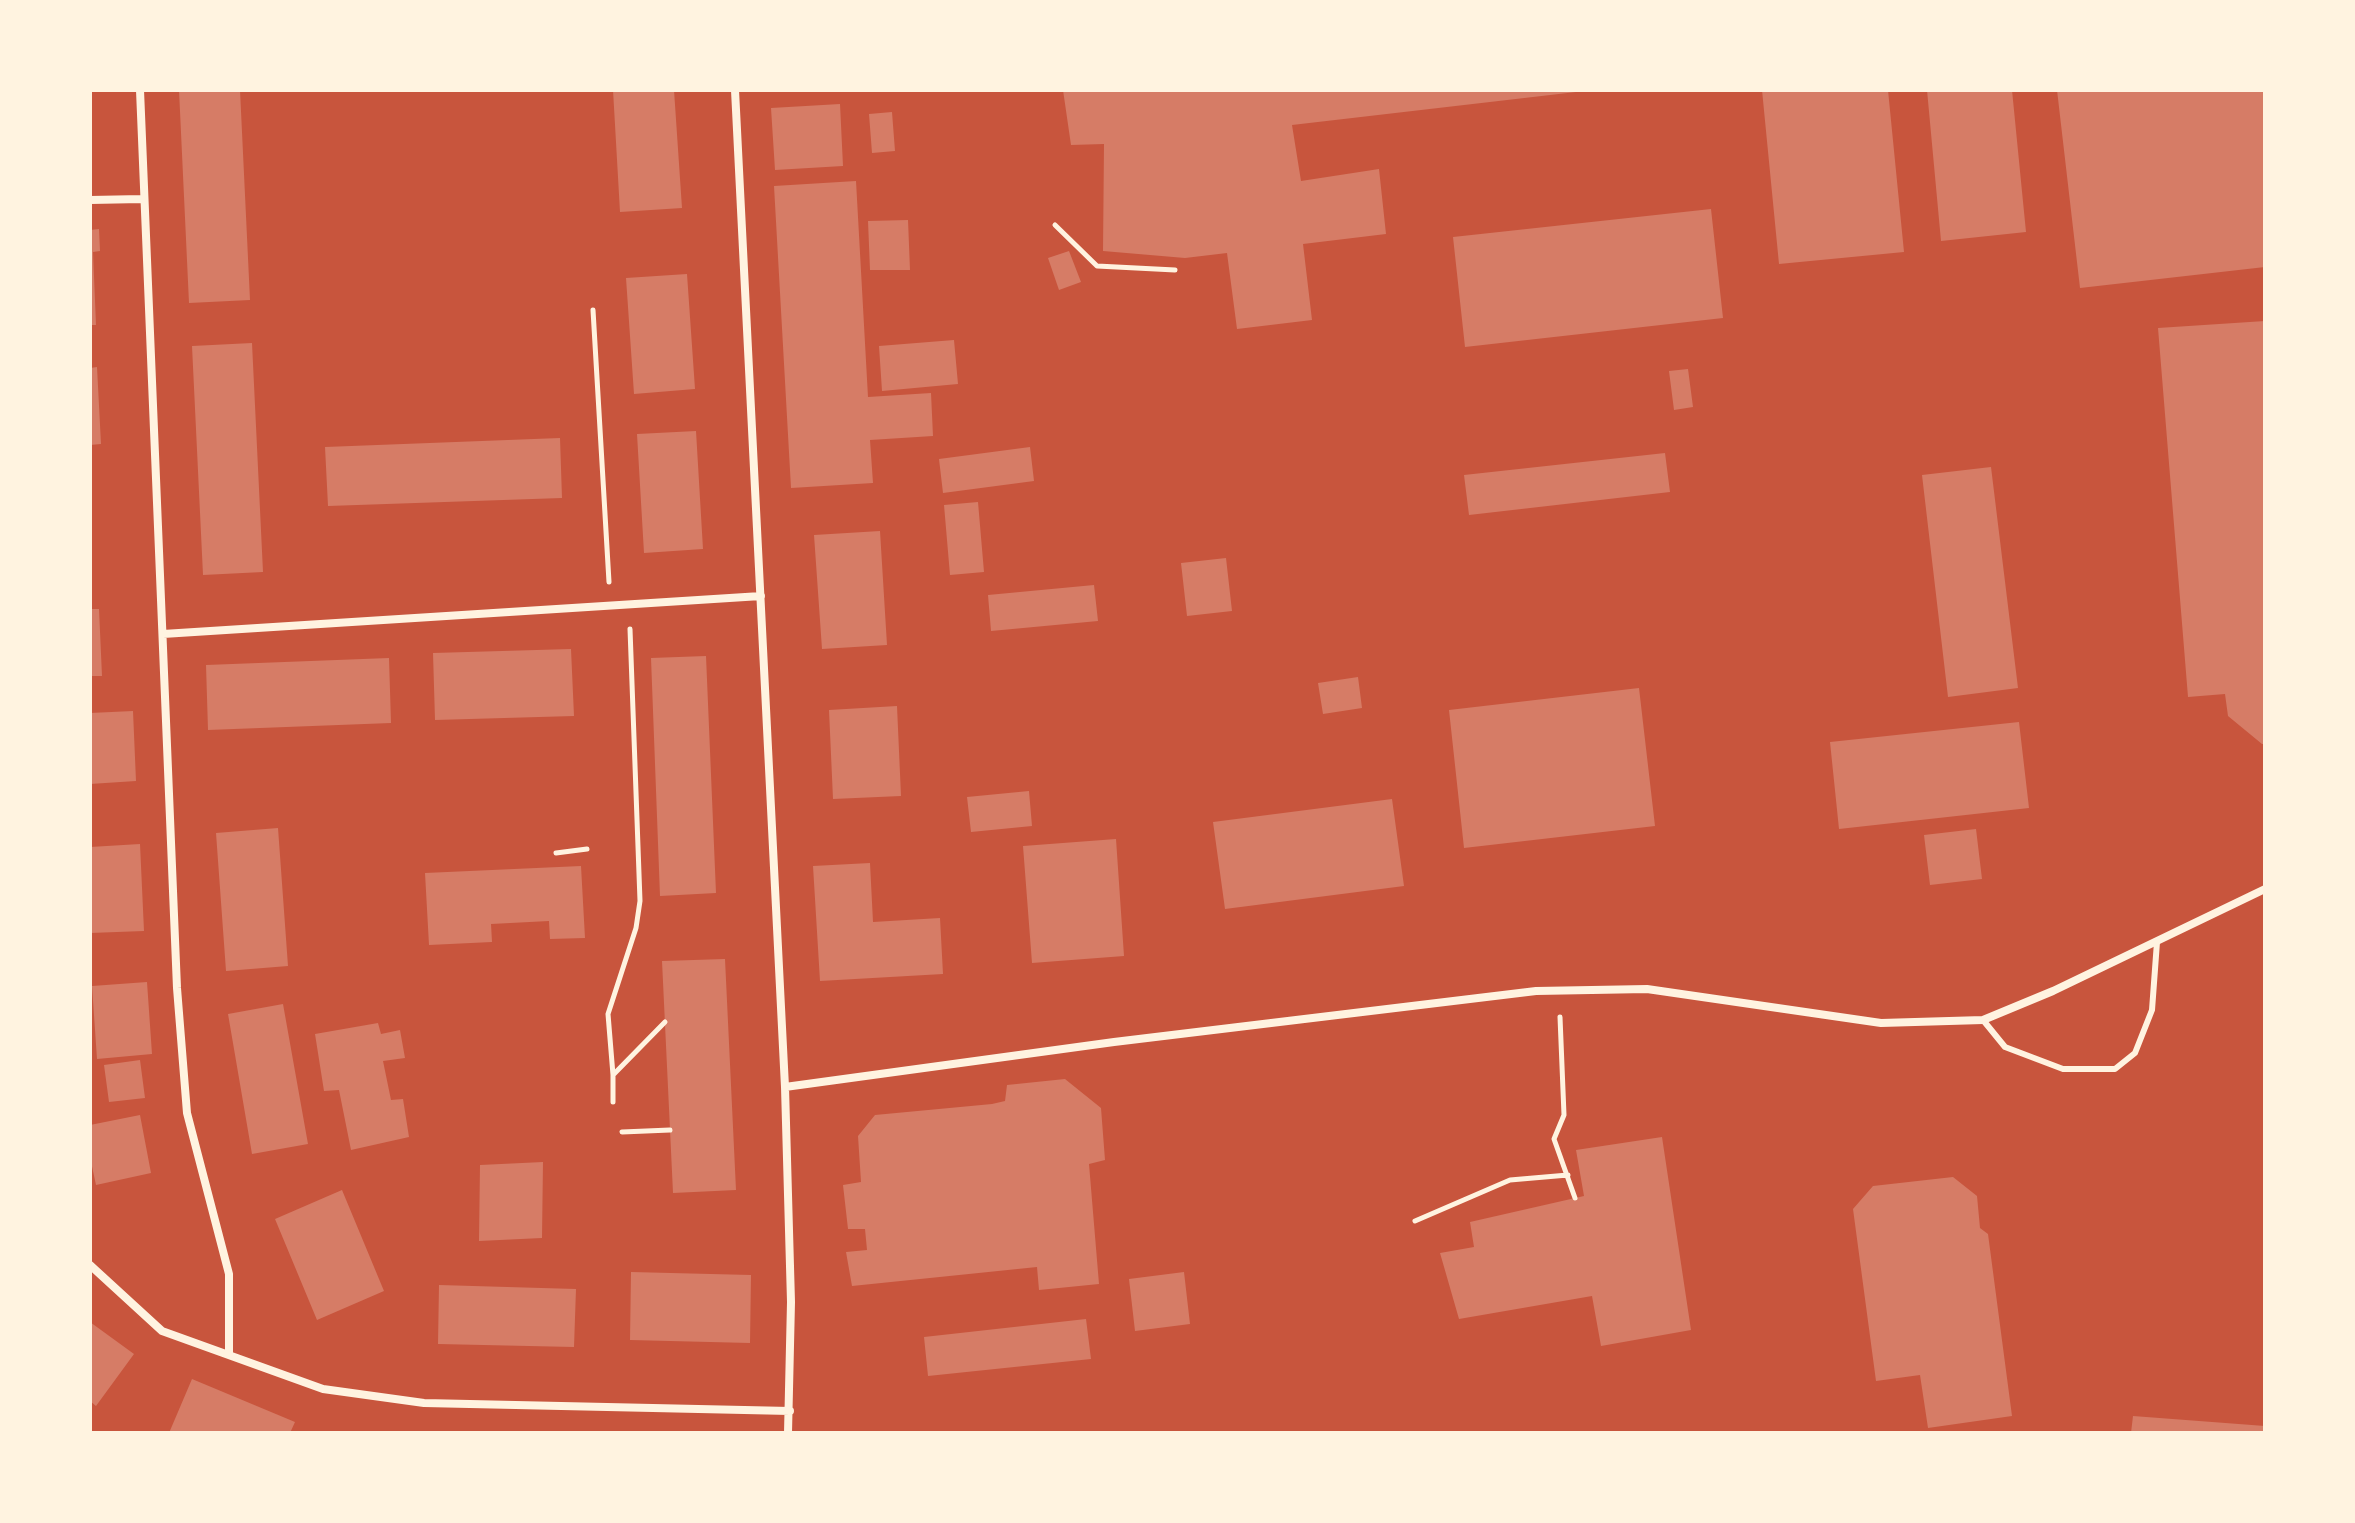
<!DOCTYPE html>
<style>
body{margin:0}
#map{position:relative;width:2355px;height:1523px;overflow:hidden;background:#c8553d;font-family:"Libre Baskerville",serif}
canvas{display:block}
.frame{position:absolute;inset:0;border:92px solid #fff3e0;pointer-events:none}
</style>
<div id="map">
<canvas width="2355" height="1523"></canvas>
<div class="frame"></div>
</div>
<script>
const g = document.querySelector('canvas').getContext('2d');
g.lineJoin = 'round';
function paint(path, color) { g.fillStyle = color; g.fill(path, 'evenodd'); }
const toPath = rows => new Path2D(rows.map(r => 'M' + r).join(''));
function strokePath(path, color, width, dash) { g.strokeStyle = color; g.lineWidth = width; g.lineCap = dash ? 'butt' : 'round'; g.setLineDash(dash || []); g.stroke(path); }
const building = toPath([
 [179,90,240,90,250,300,189,303],
 [613,90,674,90,682,208,620,212],
 [1063,90,1576,90,1576,92,1292,125,1301,181,1379,169,1386,234,1303,244,1312,320,1237,329,1227,253,1185,258,1103,251,1104,144,1071,145],
 [1762,90,1888,90,1904,252,1779,264],
 [1927,90,2012,90,2026,232,1941,241],
 [2057,90,2265,90,2265,267,2080,288],
 [840,104,843,166,775,170,771,108],
 [892,112,895,151,872,153,869,114],
 [856,181,868,397,931,393,933,436,870,440,873,483,791,488,774,186],
 [1711,209,1723,318,1465,347,1453,237],
 [908,220,910,270,870,270,868,221],
 [99,229,100,251,93,252,96,325,90,325,90,230],
 [1069,251,1081,282,1059,290,1048,258],
 [687,274,695,389,634,394,626,278],
 [2265,321,2265,744,2262,744,2228,716,2225,694,2188,697,2158,328],
 [954,340,958,384,882,391,879,346],
 [252,343,263,572,203,575,192,346],
 [97,367,101,444,90,445,90,368],
 [1688,369,1693,407,1674,410,1669,371],
 [696,431,703,549,644,553,637,434],
 [560,438,562,498,328,506,325,447],
 [1030,447,1034,481,943,493,939,459],
 [1665,453,1670,492,1469,515,1464,475],
 [1991,467,2018,688,1948,697,1922,475],
 [978,502,984,572,950,575,944,505],
 [880,531,887,645,822,649,814,535],
 [1226,558,1232,611,1187,616,1181,563],
 [1094,585,1098,621,991,631,988,595],
 [90,609,99,609,102,676,90,676],
 [571,649,574,716,435,720,433,653],
 [706,656,716,893,660,896,651,658],
 [389,658,391,723,208,730,206,665],
 [1358,677,1362,708,1323,714,1318,683],
 [1639,688,1655,826,1464,848,1449,710],
 [897,706,901,796,833,799,829,710],
 [133,711,136,781,90,784,90,713],
 [2019,722,2029,808,1839,829,1830,742],
 [1029,791,1032,826,971,832,967,797],
 [1392,799,1404,886,1225,909,1213,822],
 [278,828,288,966,226,971,216,833],
 [1976,829,1982,879,1930,885,1924,835],
 [1116,839,1124,956,1032,963,1023,846],
 [140,844,144,931,90,933,90,847],
 [870,863,873,922,940,918,943,974,820,981,813,866],
 [581,866,585,938,550,939,549,921,491,924,492,942,429,945,425,873],
 [725,959,736,1190,673,1193,662,961],
 [147,982,152,1054,97,1059,92,986],
 [283,1004,308,1144,252,1154,228,1014],
 [378,1023,381,1034,400,1030,405,1058,383,1061,391,1100,403,1099,409,1137,351,1150,339,1090,324,1091,315,1034],
 [140,1060,145,1098,109,1102,104,1065],
 [1065,1079,1101,1108,1105,1160,1089,1164,1099,1284,1039,1290,1037,1267,852,1286,846,1252,867,1250,865,1229,848,1229,843,1185,861,1182,858,1136,875,1115,992,1104,1005,1101,1007,1085],
 [140,1115,151,1173,96,1185,90,1157,90,1125],
 [1662,1137,1691,1330,1601,1346,1592,1296,1459,1319,1440,1253,1474,1247,1470,1222,1584,1196,1576,1150],
 [543,1162,542,1238,479,1241,480,1165],
 [1953,1177,1977,1196,1980,1228,1988,1234,2012,1416,1928,1428,1920,1375,1876,1381,1853,1209,1873,1186],
 [342,1190,384,1291,317,1320,275,1219],
 [631,1272,751,1275,750,1343,630,1340],
 [1184,1272,1190,1324,1135,1331,1129,1279],
 [439,1285,576,1289,574,1347,438,1344],
 [1086,1319,1091,1359,928,1376,924,1337],
 [90,1322,134,1354,96,1406,90,1401],
 [192,1379,295,1422,290,1433,169,1433],
 [2133,1416,2265,1426,2265,1433,2131,1433]
]);
const path = toPath([
 [1055,225,1097,266,1175,270],
 [593,310,609,582],
 [556,853,587,849],
 [1560,1017,1564,1115,1554,1139,1575,1198],
 [613,1075,608,1014,636,928,640,901,630,629],
 [613,1102,613,1075,665,1022],
 [622,1132,670,1130],
 [1415,1221,1510,1180,1568,1175]
]);
const service = toPath([
 [1983,1020,2005,1047,2063,1069,2115,1069,2135,1053,2152,1010,2157,942]
]);
const minor = toPath([
 [140,90,177,988,187,1113,229,1274,229,1353],
 [735,90,785,1087,791,1302,788,1433],
 [90,200,142,199],
 [163,634,761,596],
 [785,1087,1114,1042,1536,991,1647,989,1881,1023,1983,1020,2053,991,2265,889],
 [90,1265,162,1331,323,1389,424,1403,790,1411]
]);
paint(building, '#d67c66');
strokePath(path, '#fff3e0', 5);
strokePath(service, '#fff3e0', 6);
strokePath(minor, '#fff3e0', 8);
</script>
